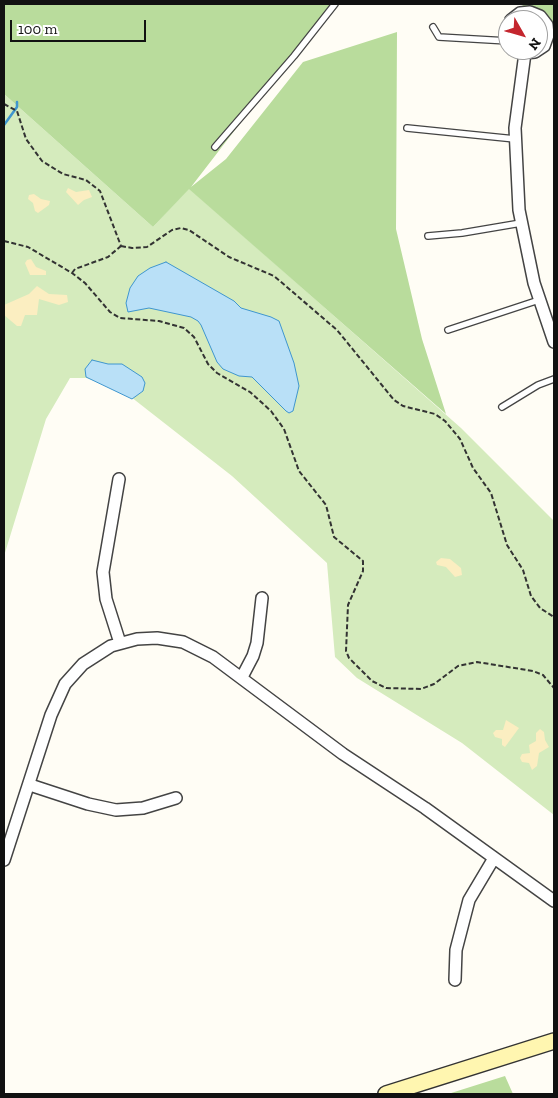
<!DOCTYPE html>
<style>
body{margin:0}
#map{position:relative;width:558px;height:1098px;overflow:hidden;background:#fffdf5;font-family:"Zilla Slab",serif}
canvas{display:block}
.frame{position:absolute;inset:0;border:5px solid #111;pointer-events:none}
.north{position:absolute;left:498px;top:10px;width:50px;height:50px;box-sizing:border-box;background:#fff;border:1px solid #a0a0a0;border-radius:50%;rotate:128deg;font-size:14px;font-weight:700;line-height:20px;text-align:center;color:#111}
.north::after{content:'';display:block;margin:auto;width:18px;height:22px;background:#c4262e;clip-path:polygon(50% 0,100% 100%,50% 72%,0 100%)}
.scale{position:absolute;left:10px;top:20px;width:136px;height:22px;box-sizing:border-box;border:2px solid #111;border-top:0;padding-left:6px;font-size:15px;line-height:18px;white-space:nowrap;color:#111;-webkit-text-stroke:4px #fff;paint-order:stroke}
</style>
<div id="map">
<canvas width="558" height="1098"></canvas>
<div class="frame"></div>
<div class="north">N</div>
<div class="scale">100 m</div>
</div>
<script>
const g = document.querySelector('canvas').getContext('2d');
g.lineJoin = 'round';
function paint(path, color) { g.fillStyle = color; g.fill(path, 'evenodd'); }
const toPath = rows => new Path2D(rows.map(r => 'M' + r).join(''));
function strokePath(path, color, width, dash) { g.strokeStyle = color; g.lineWidth = width; g.lineCap = dash ? 'butt' : 'round'; g.setLineDash(dash || []); g.stroke(path); }
const green = toPath([
 [4,94,153,227,189,188,461,428,554,521,554,815,462,743,357,678,335,657,327,563,232,476,131,397,108,386,87,378,70,378,46,419,4,556]
]);
const forest = toPath([
 [4,4,332,4,191,187,226,159,303,62,397,32,396,229,422,339,446,414,189,189,153,227,4,94],
 [520,4,554,4,554,24],
 [505,1076,513,1094,448,1094]
]);
const sand = toPath([
 [68,188,76,192,89,190,92,197,84,200,78,205,66,192],
 [34,194,41,199,50,201,49,205,38,213,35,211,33,203,28,199,29,195],
 [31,259,36,267,46,271,46,275,30,275,25,263,27,260],
 [37,286,49,294,67,295,68,302,59,305,39,299,37,315,25,315,21,326,17,326,4,315,4,305,29,294],
 [441,558,450,559,461,568,462,575,455,577,446,567,437,565,436,562],
 [506,720,519,728,505,747,502,745,502,739,495,737,493,733,496,730,503,730],
 [540,729,544,732,545,740,549,747,539,753,537,766,532,770,529,763,522,762,520,758,522,754,530,753,529,745,536,741,536,733]
]);
const water = toPath([
 [166,262,234,301,241,308,271,317,279,321,294,363,299,386,293,411,289,413,286,411,252,377,239,376,223,369,217,362,201,325,198,321,191,317,149,308,128,312,126,303,130,288,138,276,150,268,166,262],
 [92,360,108,364,122,364,142,377,145,383,143,391,132,399,86,377,85,369,92,360]
]);
const stream = toPath([
 [4,125,17,107,17,102]
]);
const path = toPath([
 [4,104,17,111,26,139,42,161,63,174,86,180,100,191,121,246],
 [4,241,28,247,72,273,85,283,110,312,120,318,159,321,184,328,194,337,208,364,217,373,250,392,271,411,284,429,299,471,326,505,334,537,363,561,363,571,348,605,346,651,349,658,372,681,386,688,421,689,434,684,458,666,477,662,533,671,543,675,554,688],
 [121,246,132,248,147,247,172,230,181,228,189,230,229,257,274,276,337,330,394,400,403,406,435,414,445,421,460,439,473,468,491,493,507,545,523,570,531,596,540,608,554,617],
 [72,273,75,269,108,257,121,246]
]);
const service = toPath([
 [433,27,439,37,508,41],
 [407,128,515,139],
 [215,147,294,56,335,4],
 [428,236,462,233,521,223],
 [448,330,539,300],
 [502,407,538,385,554,379]
]);
const minor = toPath([
 [511,20,520,13,530,12,540,16,547,25,548,35,544,46,535,52,525,53,517,50],
 [508,27,508,40],
 [525,53,515,128,519,210,534,283,554,342],
 [119,479,103,572,106,599,120,643],
 [242,677,253,656,257,643,262,598],
 [30,785,88,804,116,810,143,808,176,798],
 [4,860,51,715,65,684,83,664,111,646,137,639,157,638,183,642,213,657,343,754,425,808,554,901],
 [455,980,456,950,469,900,494,858]
]);
const secondary = toPath([
 [386,1094,554,1041]
]);
paint(green, '#d5ebbd');
paint(forest, '#b9dc9c');
paint(sand, '#fbeec1');
paint(water, '#b9e0f7');
strokePath(water, '#3f96cf', 1);
strokePath(stream, '#3f96cf', 2.5);
strokePath(service, '#444', 8);
strokePath(minor, '#444', 14);
strokePath(secondary, '#333', 18);
strokePath(path, '#333', 2, [5, 2.5]);
strokePath(service, '#fff', 5.5);
strokePath(minor, '#fff', 11);
strokePath(secondary, '#fff6b0', 15);
</script>
